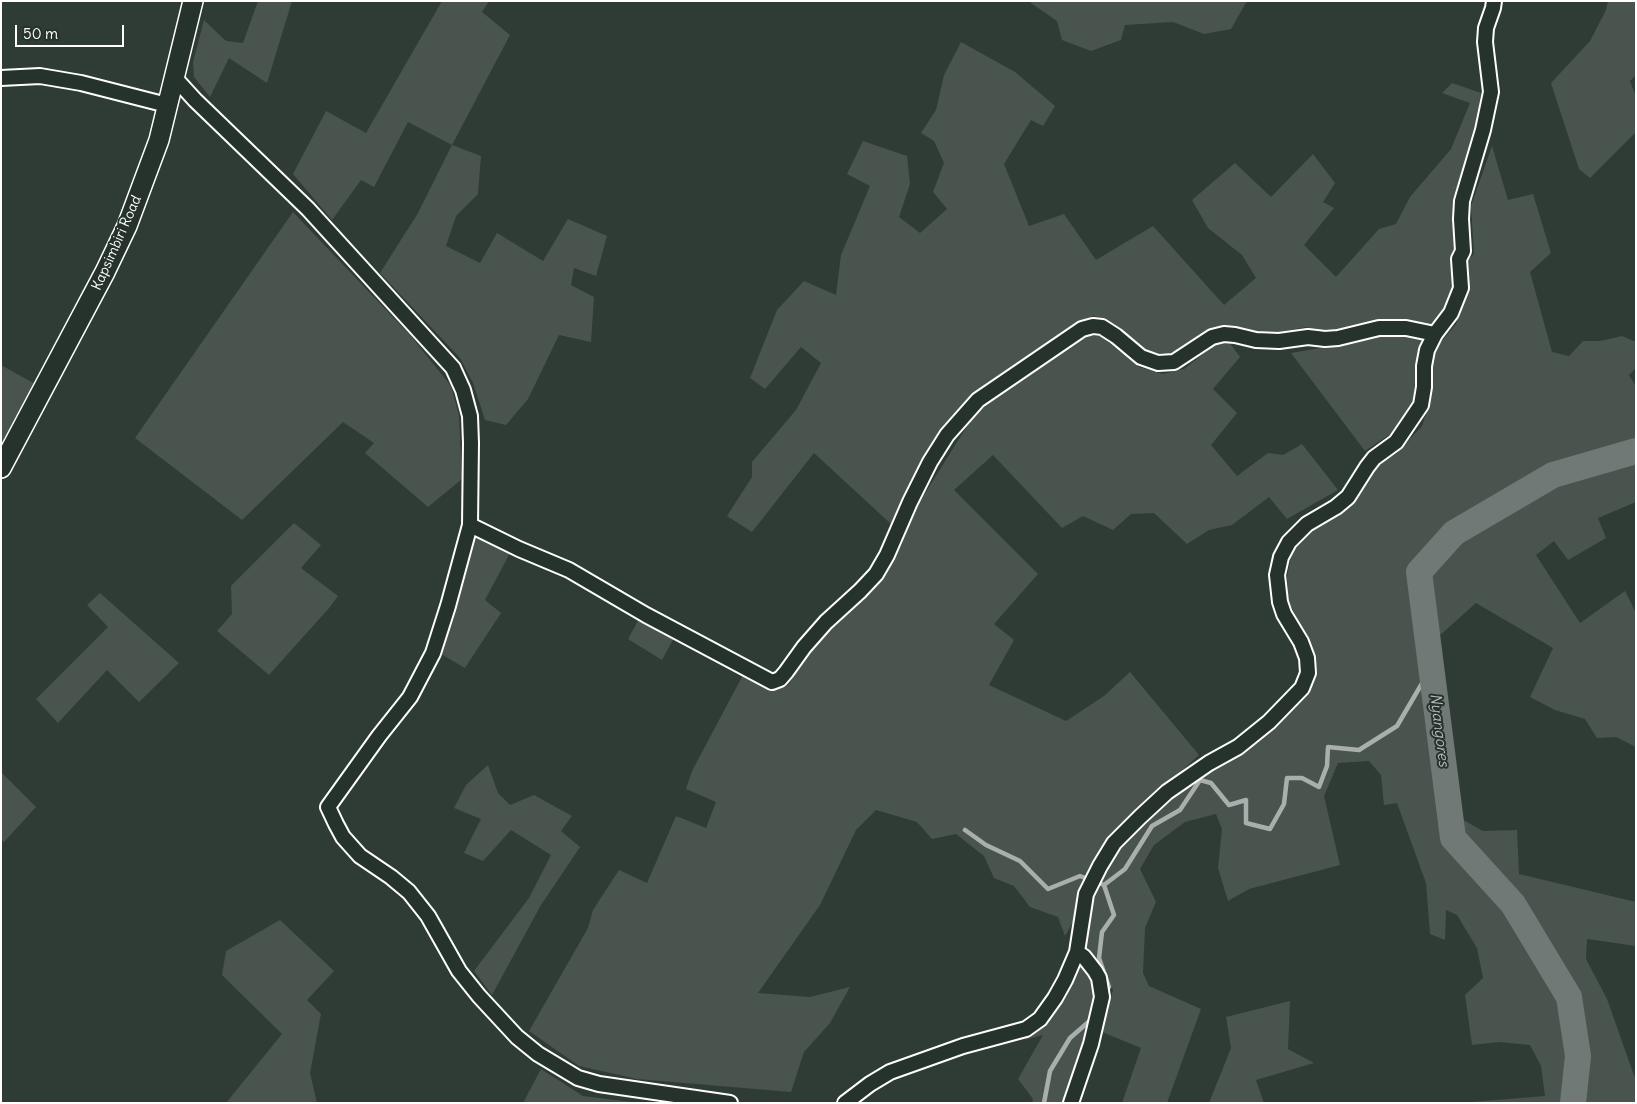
<!DOCTYPE html>
<style>
body{margin:0}
#map{position:relative;width:1637px;height:1104px;overflow:hidden;background:#2f3b35;font-family:Delius,sans-serif}
canvas{display:block}
.frame{position:absolute;inset:0;border:2px solid #fff;pointer-events:none}
.scale{position:absolute;left:15px;top:25px;width:109px;height:22px;box-sizing:border-box;border:2px solid #fff;border-top:0;padding-left:6px;font-size:15px;line-height:18px;white-space:nowrap;color:#fff;-webkit-text-stroke:4px #26332d;paint-order:stroke}
</style>
<div id="map">
<canvas width="1637" height="1104"></canvas>
<div class="frame"></div>
<div class="scale">50 m</div>
</div>
<script>
const g = document.querySelector('canvas').getContext('2d');
g.lineJoin = 'round';
function paint(path, color) { g.fillStyle = color; g.fill(path, 'evenodd'); }
const toPath = rows => new Path2D(rows.map(r => 'M' + r).join(''));
function strokePath(path, color, width, dash) { g.strokeStyle = color; g.lineWidth = width; g.lineCap = dash ? 'butt' : 'round'; g.setLineDash(dash || []); g.stroke(path); }
function drawText(font, color, halo, rows, align = 'center') {
  g.font = font + ' Delius,sans-serif'; g.lineWidth = 4; g.setLineDash([]); g.textBaseline = 'middle'; g.strokeStyle = halo; g.fillStyle = color; for (const [text, x, y, turn = 0] of rows) {
    g.save(); g.translate(x, y); g.rotate((+turn || 0) * Math.PI / 180); g.textAlign = isNaN(turn) ? turn : align; if (halo) g.strokeText(text, 0, 0); g.fillText(text, 0, 0); g.restore();
  }
}
const green = toPath([
 [258,1,292,1,267,83,229,58,210,97,194,77,193,62,204,20,226,41,243,43],
 [442,1,489,1,482,12,510,35,452,145,481,156,478,194,456,216,446,246,480,263,497,233,543,261,568,219,607,236,596,276,574,268,571,285,594,297,591,342,559,335,528,399,506,425,485,420,473,383,460,358,380,273,418,213,452,145,408,122,374,187,361,180,332,220,293,174,326,111,366,133],
 [1028,1,1247,1,1231,29,1204,34,1173,22,1125,25,1121,40,1091,51,1062,40,1057,21],
 [1608,1,1636,1,1636,75,1630,81,1636,97,1636,132,1590,178,1579,169,1551,83,1590,41,1606,10],
 [961,42,1015,72,1055,106,1043,126,1031,120,1004,164,1029,226,1064,214,1096,260,1153,226,1224,305,1256,278,1242,255,1208,228,1192,200,1235,163,1271,197,1313,154,1335,183,1323,202,1334,208,1304,245,1336,277,1379,229,1396,224,1410,197,1451,149,1470,103,1442,93,1452,83,1481,93,1475,137,1453,198,1458,241,1451,255,1455,286,1450,307,1432,329,1327,333,1306,327,1268,335,1240,329,1212,329,1177,351,1167,354,1145,351,1105,319,1093,316,1082,321,972,395,933,440,891,524,814,453,752,532,727,516,752,477,752,462,796,410,821,363,801,347,765,389,750,378,777,310,804,281,836,295,841,255,870,186,847,174,863,141,907,156,910,184,899,217,920,233,947,209,933,192,944,163,934,141,921,133,936,110,944,75],
 [1492,146,1508,200,1533,194,1551,253,1530,272,1552,352,1569,356,1583,341,1600,341,1622,336,1636,342,1636,368,1629,375,1636,386,1636,502,1598,518,1606,538,1568,560,1554,541,1536,555,1580,623,1625,591,1636,613,1636,747,1616,737,1597,738,1585,719,1555,710,1530,697,1553,648,1476,603,1438,637,1437,654,1445,678,1458,817,1483,831,1517,830,1519,874,1636,902,1636,946,1587,939,1586,959,1607,999,1636,1081,1636,1103,1459,1103,1545,1096,1541,1066,1530,1045,1499,1042,1472,1045,1465,995,1483,978,1477,948,1457,915,1446,910,1445,940,1430,934,1426,883,1397,803,1384,805,1381,775,1369,761,1338,763,1324,796,1340,865,1249,889,1228,901,1218,868,1222,829,1216,814,1185,822,1154,845,1140,869,1156,902,1145,928,1143,973,1149,986,1201,1009,1167,1103,1122,1103,1141,1048,1102,1032,1113,990,1093,959,1083,949,1094,892,1119,845,1159,806,1194,779,1247,748,1309,692,1314,667,1314,652,1288,601,1287,577,1293,547,1311,529,1352,503,1378,463,1396,454,1422,426,1430,402,1430,373,1435,349,1456,324,1467,294,1465,263,1474,254,1471,206],
 [293,212,410,335,451,386,459,415,462,479,428,507,365,453,374,443,343,422,242,520,135,438],
 [1373,335,1401,335,1423,339,1419,349,1414,404,1392,433,1365,451,1291,353,1337,345],
 [1087,336,1101,336,1139,367,1163,374,1184,369,1216,344,1229,342,1240,357,1213,389,1237,413,1211,445,1237,476,1268,453,1283,455,1302,444,1338,490,1287,519,1269,497,1232,525,1209,530,1187,544,1154,513,1131,514,1113,530,1083,516,1062,528,993,455,954,490,1038,574,994,624,1014,640,989,685,1066,721,1104,696,1130,672,1199,755,1112,834,1092,866,1076,917,1065,936,1058,917,1030,907,1014,886,994,878,984,856,956,834,932,839,917,822,876,810,856,830,820,905,758,993,810,997,850,987,830,1023,804,1052,791,1092,637,1079,579,1066,529,1031,588,928,593,910,619,870,647,883,676,816,706,828,716,802,686,789,692,771,744,673,777,690,788,685,805,659,836,622,882,581,901,546,917,506,974,415,994,399],
 [1,365,37,385,1,449],
 [294,523,321,545,301,568,338,596,330,607,269,675,217,631,232,614,231,586],
 [476,533,511,551,485,600,501,613,465,668,441,654],
 [100,593,179,663,139,702,107,670,58,723,36,699,108,627,87,605],
 [639,619,675,636,662,660,628,639],
 [488,765,498,793,510,805,534,795,572,816,561,831,580,847,541,905,492,995,474,971,529,898,551,855,511,830,483,861,464,853,481,819,454,808,466,785],
 [1,772,36,807,4,842,1,839],
 [280,920,334,971,307,1000,321,1014,310,1073,317,1103,226,1103,282,1034,222,975,226,951],
 [1079,961,1090,973,1095,984,1097,999,1090,1032,1064,1103,1032,1103,1033,1099,1018,1079,1043,1035,1024,1040,1050,1016],
 [1290,1001,1288,1049,1314,1063,1256,1080,1264,1103,1209,1103,1231,1048,1226,1017],
 [541,1069,583,1096,639,1103,523,1103]
]);
const stream = toPath([
 [965,830,986,845,1020,861,1048,889,1080,876,1104,885],
 [1105,993,1109,987,1099,958,1102,932,1114,915,1104,885,1125,869,1152,826,1180,810,1200,780,1211,783,1229,805,1246,800,1246,823,1270,829,1284,804,1287,778,1302,778,1319,787,1327,766,1328,747,1359,750,1397,726,1431,668],
 [1044,1103,1050,1071,1070,1038,1093,1018]
]);
const river = toPath([
 [1573,1103,1578,1056,1569,997,1513,904,1453,838,1419,572,1454,533,1553,475,1636,451]
]);
const street = toPath([
 [174,77,195,100,308,209,453,368,463,390,470,416,471,443,470,525,448,606,433,653,410,697,379,736,328,807,336,824,343,837,360,856,391,877,409,892,428,916,459,971,479,996,517,1037,538,1054,578,1078,599,1084,730,1103],
 [1,78,40,76,81,83,167,105],
 [470,525,519,549,569,570,646,615,772,682,780,679,786,672,804,647,826,622,860,591,876,574,887,555,910,502,930,462,947,435,978,400,1082,329,1093,326,1102,327,1116,336,1141,357,1158,363,1174,362,1212,337,1224,334,1235,335,1256,340,1279,341,1308,337,1325,339,1338,338,1379,328,1406,328,1435,334],
 [845,1103,870,1084,890,1072,963,1046,1026,1029,1040,1019,1055,998,1065,980,1077,952,1086,894,1100,866,1114,843,1140,817,1167,792,1209,763,1238,747,1269,722,1302,688,1308,673,1307,658,1301,642,1284,614,1280,602,1277,575,1281,557,1289,542,1307,524,1336,507,1348,497,1367,467,1374,458,1396,442,1421,405,1424,387,1424,366,1427,350,1435,334,1451,313,1461,288,1459,259,1463,251,1461,219,1462,201,1483,130,1491,92,1485,42,1486,28,1493,8,1494,1],
 [1071,1103,1091,1044,1102,997,1099,978,1095,971,1084,957,1077,952]
]);
const secondary = toPath([
 [1,468,105,272,127,226,159,140,193,1]
]);
const streetNames = [
 ["Kapsimbiri Road",117,243,-66]
];
const waterNames = [
 ["Nyangores",1439,730,83]
];
paint(green, '#4a544f');
strokePath(stream, '#a9afac', 4.5);
strokePath(river, '#707975', 26);
strokePath(street, '#fff', 18);
strokePath(secondary, '#fff', 22);
strokePath(street, '#26332d', 14);
strokePath(secondary, '#26332d', 19);
drawText('14px', '#fff', '#26332d', streetNames);
drawText('italic 15px', '#b8bcba', '#26332d', waterNames);
</script>
